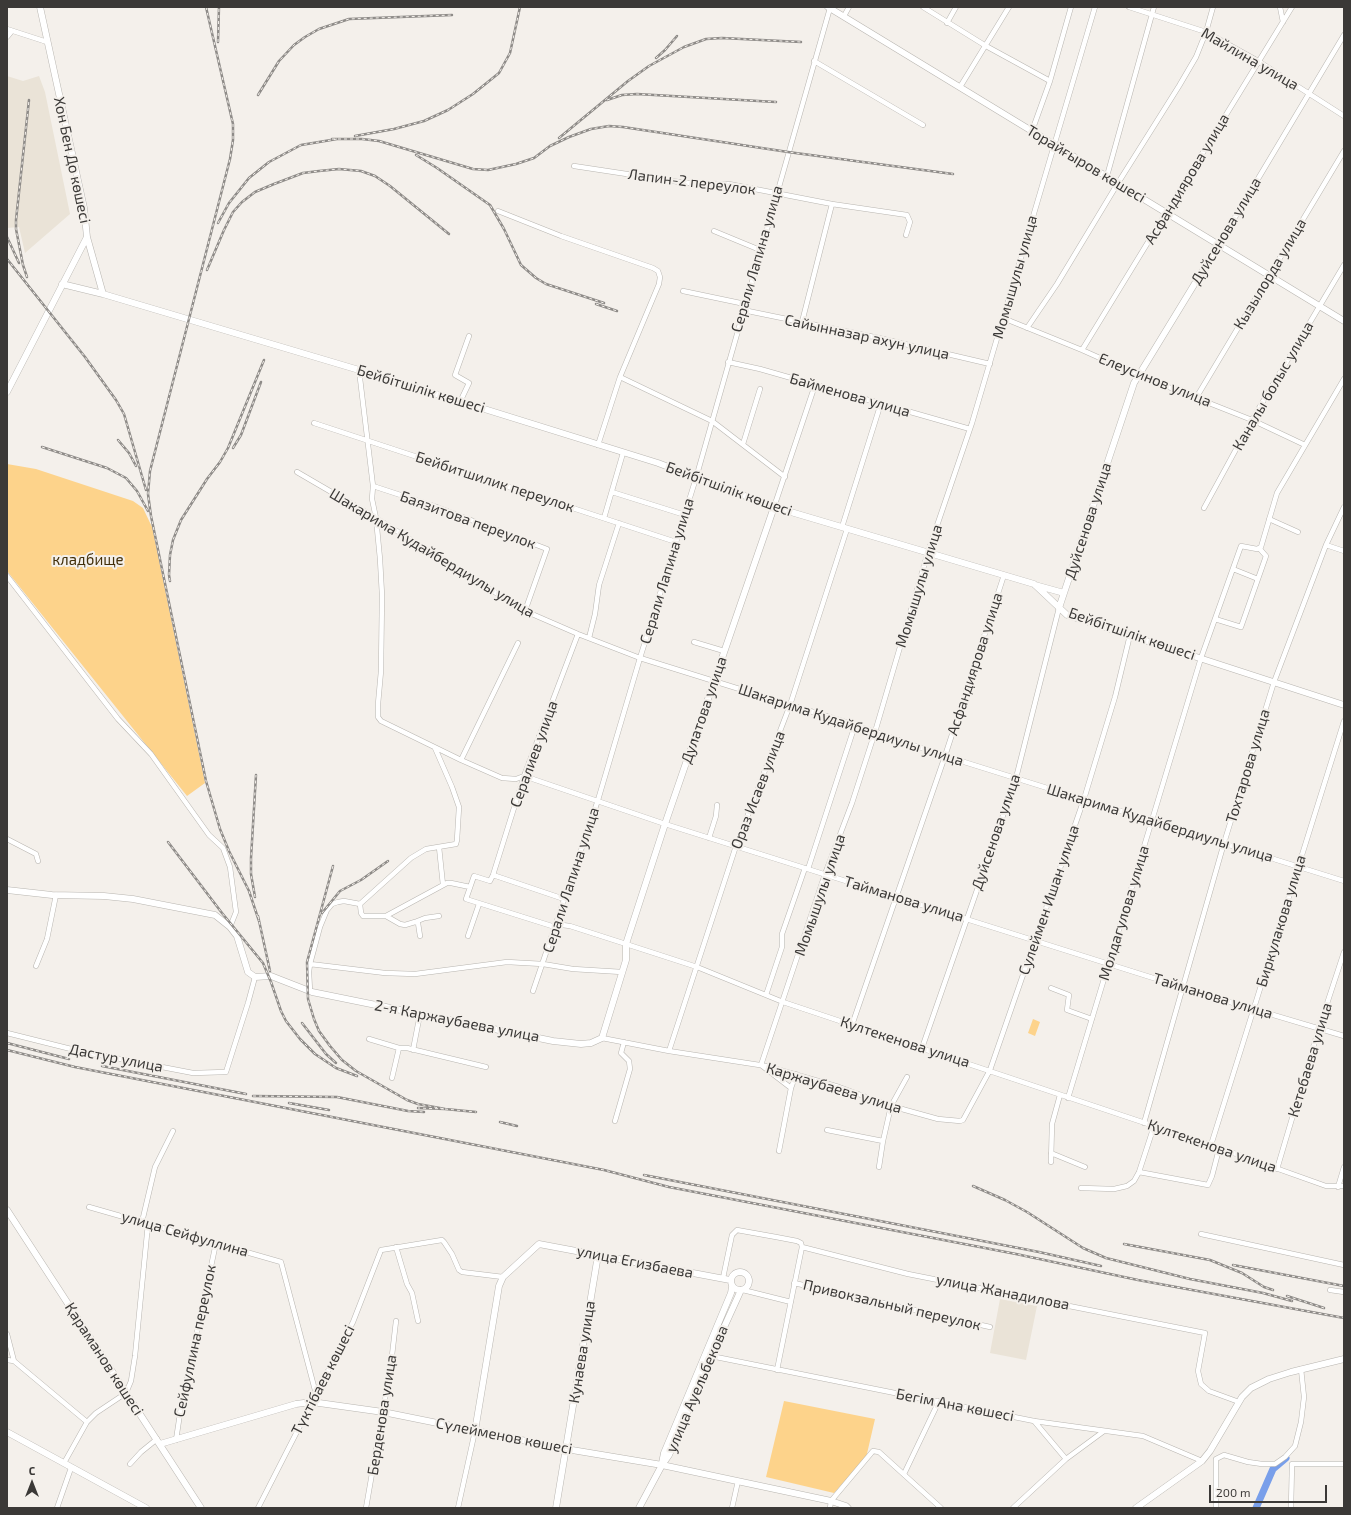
<!DOCTYPE html>
<meta charset="utf-8">
<style>
body{margin:0}
#map{position:relative;width:1351px;height:1515px;overflow:hidden;background:#f4f0eb;font-family:"Exo 2",sans-serif}
canvas{display:block}
.frame{position:absolute;inset:0;border:8px solid #3b3937;pointer-events:none}
.north{position:absolute;left:12px;top:1463px;width:40px;height:40px;-webkit-text-stroke:3px #f4f0eb;paint-order:stroke;rotate:0deg;font-size:11px;font-weight:700;line-height:16px;text-align:center;color:#3b3937}
.north::after{content:'';display:block;margin:auto;width:14px;height:18px;background:#3b3937;clip-path:polygon(50% 0,100% 100%,50% 72%,0 100%)}
.scale{position:absolute;left:1209px;top:1485px;width:118px;height:18px;box-sizing:border-box;border:2px solid #3b3937;border-top:0;padding-left:5px;font-size:12px;line-height:14px;white-space:nowrap;color:#3b3937;-webkit-text-stroke:3px #f4f0eb;paint-order:stroke}
</style>
<div id="map">
<canvas width="1351" height="1515"></canvas>
<div class="frame"></div>
<div class="north">С</div>
<div class="scale">200 m</div>
</div>
<script>
const g = document.querySelector('canvas').getContext('2d');
g.lineJoin = 'round';
function paint(path, color) { g.fillStyle = color; g.fill(path, 'evenodd'); }
const toPath = rows => new Path2D(rows.map(r => 'M' + r).join(''));
function strokePath(path, color, width, dash) { g.strokeStyle = color; g.lineWidth = width; g.lineCap = dash ? 'butt' : 'round'; g.setLineDash(dash || []); g.stroke(path); }
function drawText(font, color, halo, rows, align = 'center') {
  g.font = font + ' "Exo 2",sans-serif'; g.lineWidth = 4; g.setLineDash([]); g.textBaseline = 'middle'; g.strokeStyle = halo; g.fillStyle = color; for (const [text, x, y, turn = 0] of rows) {
    g.save(); g.translate(x, y); g.rotate((+turn || 0) * Math.PI / 180); g.textAlign = isNaN(turn) ? turn : align; if (halo) g.strokeText(text, 0, 0); g.fillText(text, 0, 0); g.restore();
  }
}
const built = toPath([
 [7,76,23,81,39,76,45,92,70,214,25,253,19,227,7,228],
 [1000,1299,1037,1306,1026,1360,990,1353]
]);
const green = toPath([
 [7,464,36,469,133,501,143,508,152,527,205,783,187,796,7,571],
 [1033,1019,1040,1022,1035,1036,1028,1033],
 [784,1401,875,1419,866,1458,834,1493,766,1477]
]);
const river = toPath([
 [1256,1508,1273,1469,1286,1458]
]);
const street = toPath([
 [923,7,986,46,1050,81],
 [1129,7,1206,32,1258,61,1344,116],
 [1280,7,1283,22],
 [844,16,849,7],
 [947,23,956,7],
 [7,29,47,42],
 [7,37,12,31],
 [814,61,923,125],
 [960,87,1009,7],
 [1032,131,1050,81,1071,7],
 [574,166,686,183,729,184,832,204,907,215,910,222,906,235],
 [1107,176,1154,7],
 [498,211,561,236,653,268,658,271,660,277,659,284,620,377,598,445],
 [714,231,760,250],
 [1219,244,1344,35],
 [683,291,745,304],
 [743,310,879,338,990,364],
 [1003,318,1082,350,1138,375,1252,420,1305,445],
 [802,322,832,204],
 [1027,328,1057,284,1118,183,1179,86,1196,57,1206,32,1213,7],
 [1082,350,1292,7],
 [728,362,760,369,970,429],
 [359,370,373,486,372,499,376,518,380,559,382,595,381,671,378,704,378,717,381,721,461,760,502,778,516,779,524,776,665,824,1223,1000,1344,1036],
 [620,377,712,421,785,477],
 [1196,398,1344,151],
 [460,402,469,383,455,375,469,336],
 [314,423,676,542],
 [743,444,760,389],
 [297,472,376,518,525,611,578,634,640,658,855,725,945,756,1344,881],
 [373,486,434,506,547,549,525,611],
 [612,492,685,515],
 [774,507,815,385],
 [1204,508,1252,420,1344,265],
 [604,518,623,453],
 [1269,519,1298,532],
 [842,527,881,403],
 [1326,545,1344,551],
 [1233,569,1258,579],
 [7,576,118,719,151,754,209,835,223,848,230,867,236,912,230,927],
 [1215,619,1241,627,1265,559,1266,556,1259,548],
 [578,634,524,776,493,875,490,881,474,876,466,899,555,927,562,925,570,926,626,944,697,967,783,1002,1211,1145,1326,1186,1344,1186],
 [589,638,595,614,599,585,619,523],
 [694,642,724,651],
 [435,748,452,787,459,807,457,840,456,844,426,849,411,858,360,904,361,913,363,916,386,916,447,883,451,883,470,887],
 [461,760,518,643],
 [709,838,716,816,717,805],
 [7,839,36,854,38,861],
 [439,847,443,885],
 [808,869,855,725],
 [493,875,564,899],
 [386,916,400,924,405,925,415,922,418,923,420,936],
 [415,922,425,918,439,916],
 [468,936,479,904],
 [310,964,385,973,415,974,507,962,543,964,573,969,622,972],
 [36,966,47,939,56,895],
 [1051,988,1069,995,1067,1010,1092,1019],
 [310,991,309,972,310,964,320,927,327,910,332,904,338,902,344,901,360,904],
 [533,991,598,800,640,658,696,478,830,8],
 [766,995,782,947,782,934,805,868],
 [852,1025,945,756,1004,575],
 [7,1033,79,1051,193,1073,226,1072,248,1003,255,977],
 [602,1038,669,1051,766,1066,839,1087,891,1106,938,1119,960,1121,963,1120,990,1070,1084,799,1115,697,1130,635],
 [369,1039,399,1048,407,1048,486,1067],
 [922,1048,1016,778,1059,608],
 [413,1050,420,1014],
 [669,1051,736,846,790,705,847,529],
 [392,1078,399,1048],
 [791,1088,796,1074],
 [1068,1098,1201,658,1241,546,1257,549,1261,547,1277,493,1344,379],
 [615,1121,630,1069,629,1061,621,1053,624,1042],
 [1144,1123,1224,843,1274,682,1326,545,1344,507],
 [827,1130,883,1141],
 [1211,1145,1344,721],
 [779,1151,791,1088,761,1065,825,874,852,803,875,732,928,552,972,423,1095,7],
 [1051,1153,1085,1167],
 [1051,1162,1052,1124,1060,1095],
 [879,1167,883,1141,891,1106,907,1077],
 [1277,1169,1318,1031,1344,952],
 [1139,1172,1208,1185,1212,1176,1219,1149],
 [1338,1187,1344,1167],
 [1081,1188,1114,1189,1127,1186,1134,1181,1139,1172,1154,1126],
 [89,1207,281,1262,316,1394],
 [142,1222,155,1167,173,1131],
 [1201,1234,1344,1265],
 [396,1247,407,1284,412,1293,418,1321],
 [802,1247,908,1274,1205,1333,1198,1371,1201,1384,1209,1391,1239,1402],
 [723,1278,732,1235,737,1230,776,1237,797,1241,801,1243,802,1247,777,1370],
 [794,1283,990,1327],
 [743,1290,791,1302],
 [1330,1290,1344,1292],
 [7,1334,14,1361],
 [711,1356,1034,1421,1143,1436,1202,1461],
 [7,1360,14,1361,87,1422],
 [1034,1421,1066,1459],
 [176,1440,181,1407,216,1243],
 [1216,1459,1224,1455,1248,1462,1262,1464,1275,1464,1285,1457,1295,1446,1301,1422,1304,1397,1301,1369],
 [1216,1459,1216,1508],
 [64,1463,87,1422,96,1413,126,1393,131,1381,135,1356,148,1224],
 [130,1464,141,1452,157,1439],
 [904,1474,939,1401],
 [57,1508,71,1468],
 [258,1508,353,1322,381,1250,442,1240,444,1242,452,1254,459,1270,462,1272,503,1277],
 [366,1508,391,1364,396,1321],
 [458,1508,475,1431],
 [732,1508,738,1481],
 [830,1508,831,1501,873,1451,879,1452,941,1508],
 [1013,1508,1066,1459,1104,1431],
 [1291,1508,1292,1464,1344,1464]
]);
const secondary = toPath([
 [828,7,1344,321],
 [87,237,103,294],
 [62,284,103,294,359,370,658,463,774,507,1034,584,1067,615,1344,705],
 [7,392,87,237,84,208,40,7],
 [1035,585,1064,593],
 [1059,608,1134,383,1219,244],
 [7,890,52,895,104,896,133,899,215,915,230,927,237,936,248,972,255,977,271,976,312,992,553,1041,581,1044,591,1043,602,1038,626,960,626,944,665,824,774,507],
 [7,1210,201,1508],
 '731 1281a9 9 0 1 1 18 0a9 9 0 1 1-18 0Z',
 [475,1431,499,1286,503,1277,539,1244,730,1280],
 [7,1432,146,1508],
 [160,1444,296,1404,312,1402,383,1412,566,1449,662,1465,831,1501,846,1506,848,1508],
 [662,1463,664,1453,731,1293,732,1287],
 [556,1508,598,1255],
 [639,1508,662,1465,669,1455,711,1356,741,1290],
 [1136,1508,1202,1461,1210,1451,1242,1397,1251,1388,1269,1379,1291,1372,1344,1359]
]);
const rail = toPath([
 [206,7,233,124,233,140,230,159,150,471,148,494,151,516,206,781,220,829,229,851,249,891,259,921],
 [218,42,219,7],
 [656,58,665,50,677,36],
 [258,95,279,61,294,45,305,37,319,29,349,19,452,15],
 [607,100,622,95,637,94,776,102],
 [355,136,394,129,424,121,448,110,473,94,499,73,510,53,520,7],
 [559,138,628,81,649,66,684,47,706,39,722,38,801,42],
 [332,139,362,139,379,141,473,169,488,170,516,164,534,158,550,146,569,137,591,129,609,126,623,127,788,152,953,174],
 [416,155,437,168,490,205,504,229,521,265,536,278,546,284,604,303],
 [218,223,229,203,249,178,269,162,301,145,337,139],
 [7,237,19,263],
 [7,259,85,357,116,400,124,414,146,490],
 [207,270,224,230,233,212,242,202,255,192,274,184,303,173,319,171,339,169,361,171,375,176,390,186,449,234],
 [27,277,23,265,16,229,16,220,29,100],
 [596,304,617,311],
 [118,440,129,453,136,466],
 [42,447,107,468,126,478,137,491,148,511],
 [233,448,241,435,261,382],
 [170,581,169,575,170,555,173,540,181,520,207,479,220,462,228,448,264,360],
 [168,842,222,913,263,963,271,982,281,1011,286,1021,300,1039,315,1054,336,1068,357,1076],
 [333,866,307,962,308,999,314,1019,319,1031,330,1046,342,1060,356,1071,407,1100,418,1104,445,1109,418,1108],
 [255,897,251,874,251,858,256,775],
 [322,913,340,891,361,880,388,861],
 [258,916,270,971],
 [302,1023,326,1054,336,1063],
 [7,1043,69,1059],
 [7,1050,75,1067,604,1170,669,1187,1016,1254,1138,1280,1344,1318],
 [102,1066,246,1094],
 [253,1096,337,1097,408,1111,424,1112],
 [289,1103,329,1110],
 [445,1109,476,1112],
 [500,1122,517,1126],
 [644,1175,1039,1252,1101,1266],
 [973,1186,1005,1200,1027,1212,1083,1248,1106,1258,1190,1279,1263,1293,1292,1301],
 [1124,1244,1210,1260,1242,1273,1264,1287,1273,1290],
 [1233,1265,1344,1286],
 [1287,1296,1324,1308]
]);
const streetNames = [
 ["Майлина улица",1250,59,30],
 ["Хон Бен До көшесі",72,160,78],
 ["Торайғыров көшесі",1086,164,31],
 ["Асфандиярова улица",1187,179,-59],
 ["Лапин-2 переулок",692,182,7],
 ["Дуйсенова улица",1226,231,-59],
 ["Серали Лапина улица",757,259,-74],
 ["Кызылорда улица",1270,274,-59],
 ["Момышулы улица",1015,277,-74],
 ["Сайынназар ахун улица",867,337,12],
 ["Елеусинов улица",1155,380,22],
 ["Каналы болыс улица",1273,386,-60],
 ["Бейбітшілік көшесі",421,389,17],
 ["Байменова улица",850,395,16],
 ["Бейбитшилик переулок",495,482,18],
 ["Бейбітшілік көшесі",729,489,20],
 ["Баязитова переулок",468,520,20],
 ["Дуйсенова улица",1088,521,-72],
 ["Шакарима Кудайбердиулы улица",432,553,31],
 ["Серали Лапина улица",667,571,-73],
 ["Момышулы улица",919,586,-73],
 ["Бейбітшілік көшесі",1132,634,19],
 ["Асфандиярова улица",975,664,-72],
 ["Дулатова улица",704,710,-71],
 ["Шакарима Кудайбердиулы улица",851,725,18],
 ["Сералиев улица",534,754,-70],
 ["Тохтарова улица",1248,766,-73],
 ["Ораз Исаев улица",758,790,-69],
 ["Шакарима Кудайбердиулы улица",1160,823,17],
 ["Дуйсенова улица",996,832,-71],
 ["Серали Лапина улица",571,880,-72],
 ["Момышулы улица",820,895,-71],
 ["Тайманова улица",904,899,17],
 ["Сулеймен Ишан улица",1049,900,-71],
 ["Молдагулова улица",1124,913,-73],
 ["Биркулакова улица",1281,921,-73],
 ["Тайманова улица",1213,996,17],
 ["2-я Каржаубаева улица",457,1021,11],
 ["Култекенова улица",905,1042,18],
 ["Дастур улица",116,1058,11],
 ["Кетебаева улица",1310,1060,-73],
 ["Каржаубаева улица",834,1088,17],
 ["Култекенова улица",1212,1146,19],
 ["улица Сейфуллина",185,1234,16],
 ["улица Егизбаева",635,1262,11],
 ["улица Жанадилова",1003,1292,11],
 ["Привокзальный переулок",892,1305,13],
 ["Сейфуллина переулок",195,1341,-78],
 ["Кунаева улица",582,1352,-81],
 ["Қараманов көшесі",104,1359,57],
 ["Түктібаев көшесі",323,1380,-63],
 ["улица Ауельбекова",697,1389,-67],
 ["Бегім Ана көшесі",955,1405,11],
 ["Берденова улица",382,1415,-81],
 ["Сүлейменов көшесі",504,1436,11]
];
const parkNames = [
 ["кладбище",88,560]
];
paint(built, '#eae3d7');
paint(green, '#fdd38b');
strokePath(river, '#799fea', 7);
strokePath(street, '#b8b5b0', 5.5);
strokePath(secondary, '#b8b5b0', 7);
strokePath(street, '#fff', 4.5);
strokePath(secondary, '#fff', 6);
strokePath(rail, '#8e8b88', 2.5);
strokePath(rail, '#f4f0eb', 1, [3]);
drawText('15px', '#3b3937', '#f4f0eb', streetNames);
drawText('15px', '#422f09', '#f4f0eb', parkNames);
</script>
